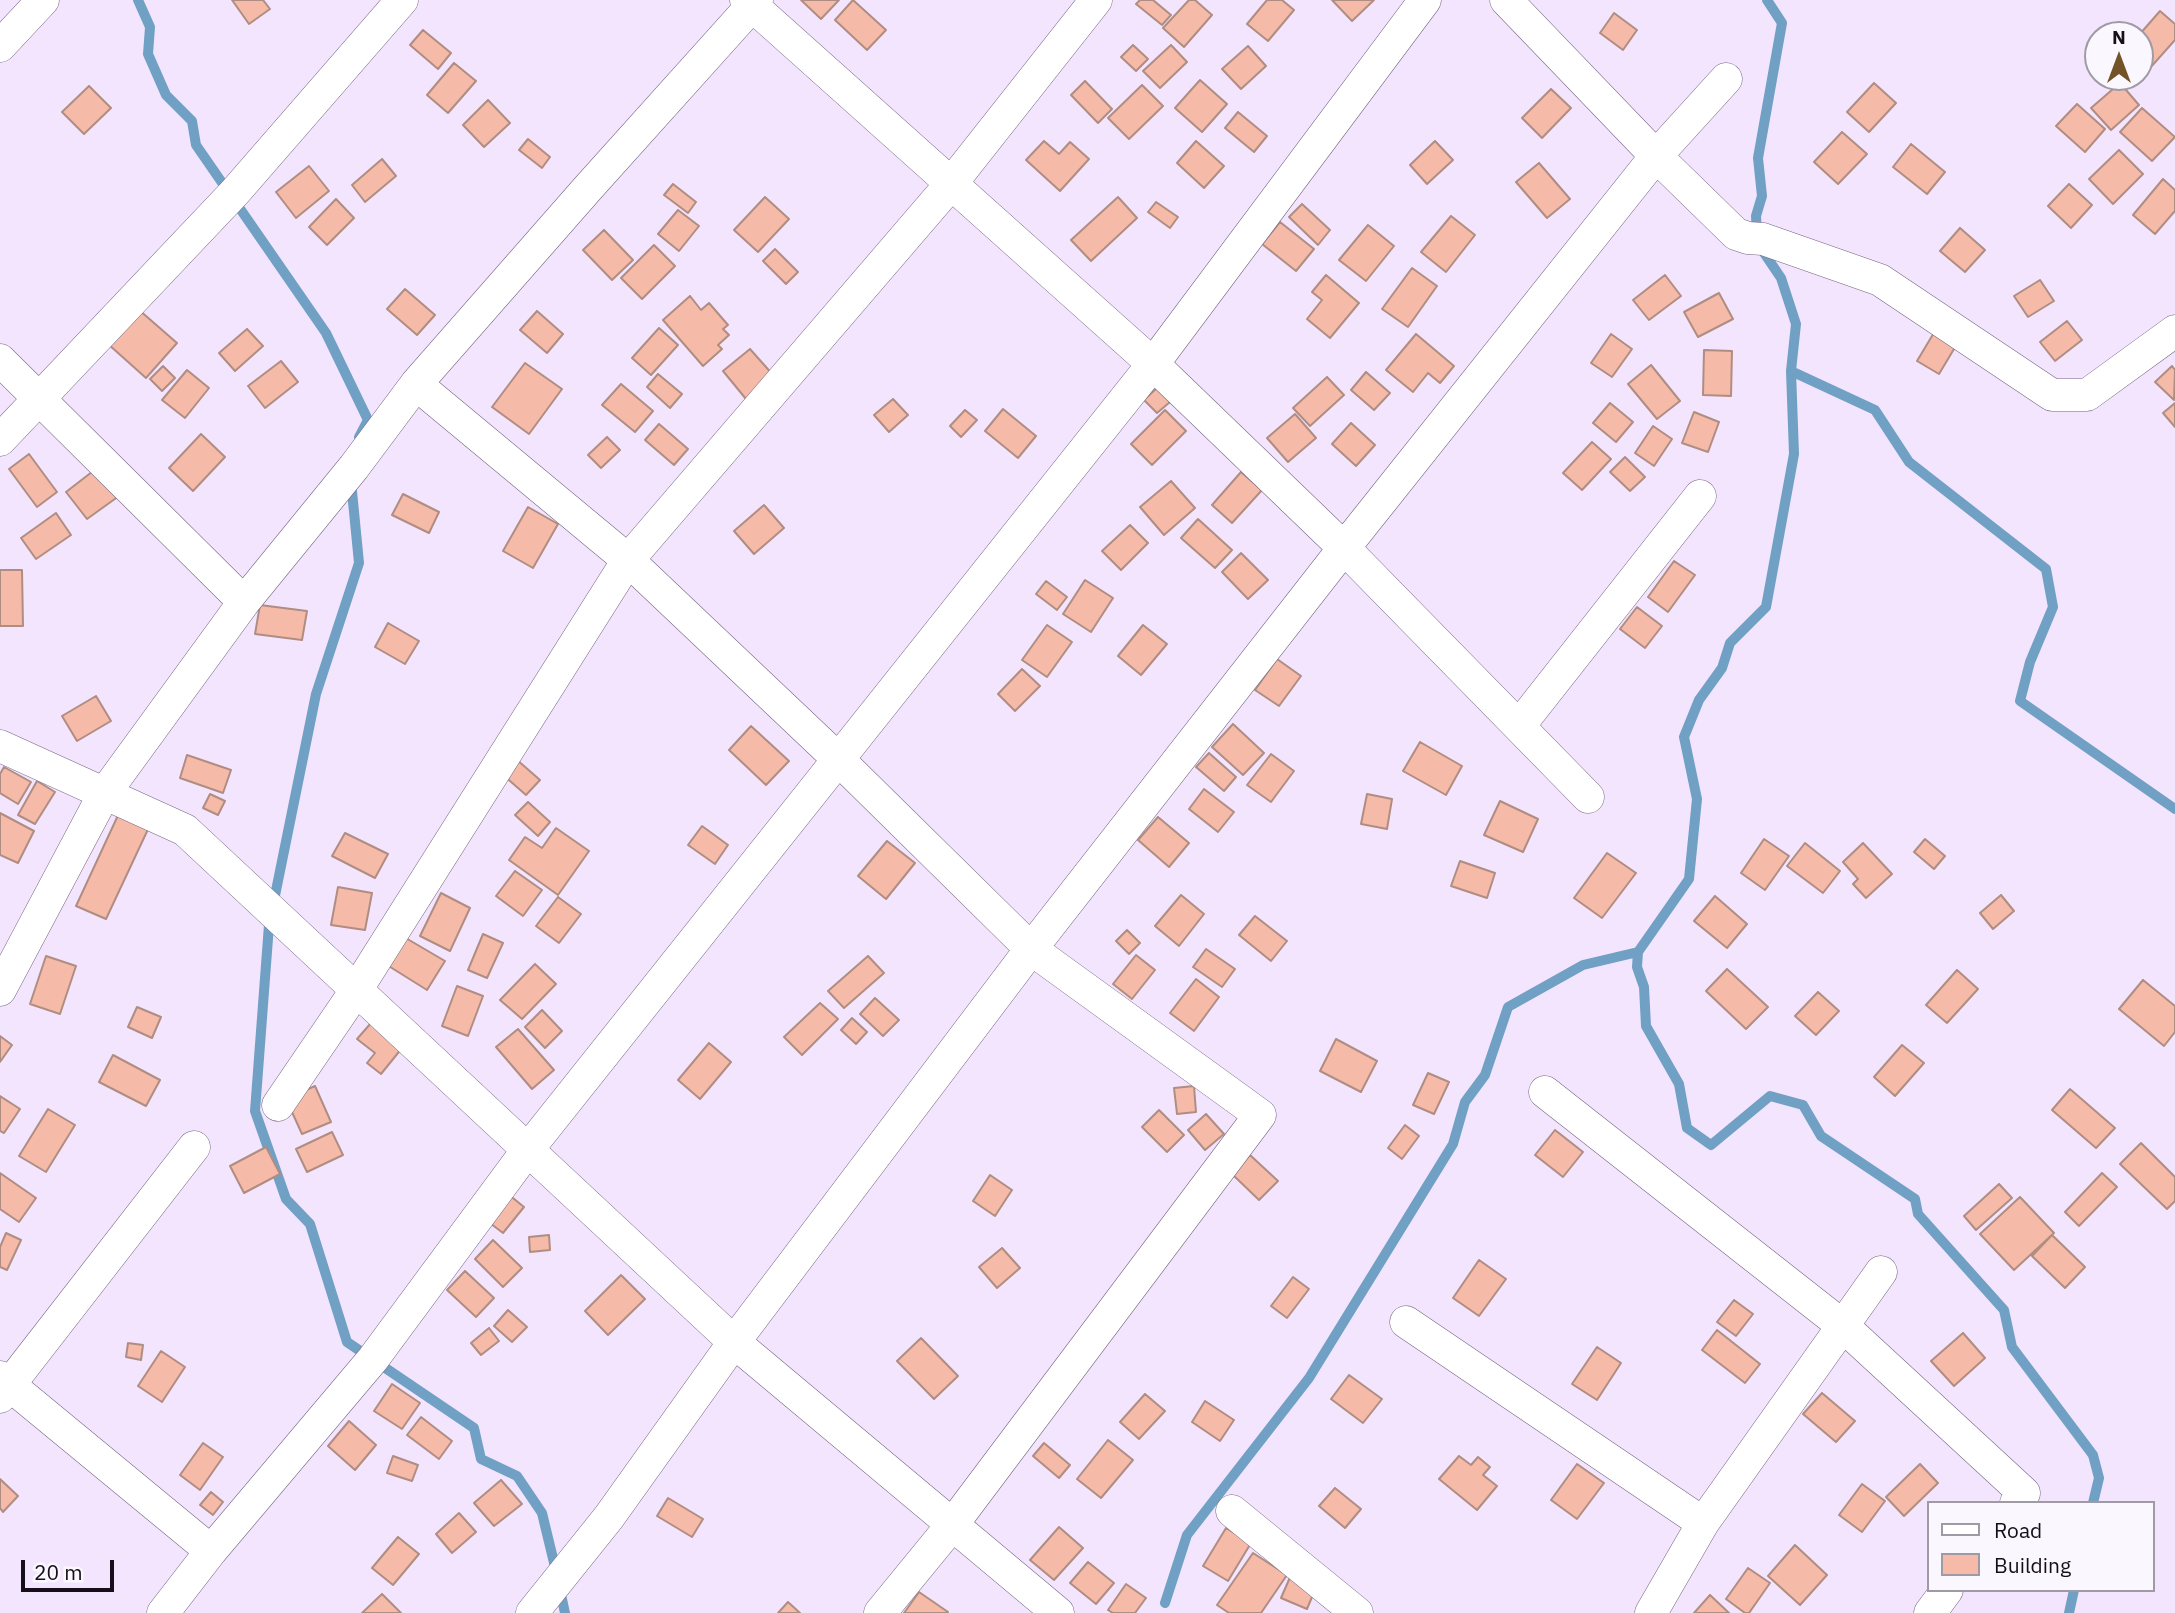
<!DOCTYPE html>
<style>
body{margin:0}
#map{position:relative;width:2175px;height:1613px;overflow:hidden;background:#f4e5fe;font-family:"IBM Plex Sans",sans-serif}
canvas{display:block}
.legend{position:absolute;left:1927px;top:1501px;width:228px;height:91px;box-sizing:border-box;background:#fbf7fe;border:2px solid #9f9aa3;margin:0;padding:9px 12px;list-style:none;font-size:21px;color:#160f1a}
.legend li{display:flex;align-items:center;gap:14px;height:35px}
.legend b{width:35px;border:2px solid #9f9aa3}
.north{position:absolute;left:2084px;top:21px;width:70px;height:70px;box-sizing:border-box;background:#fbf7fe;border:2px solid #9f9aa3;border-radius:50%;rotate:0deg;font-size:19px;font-weight:700;line-height:28px;text-align:center;color:#160f1a}
.north::after{content:'';display:block;margin:auto;width:24px;height:32px;background:#715327;clip-path:polygon(50% 0,100% 100%,50% 72%,0 100%)}
.scale{position:absolute;left:21px;top:1560px;width:93px;height:32px;box-sizing:border-box;border:4px solid #160f1a;border-top:0;padding-left:9px;font-size:21px;line-height:24px;white-space:nowrap;color:#160f1a;-webkit-text-stroke:5px #fbf7fe;paint-order:stroke}
</style>
<div id="map">
<canvas width="2175" height="1613"></canvas>
<ul class="legend">
<li><b style="height:9px;background:#fff"></b>Road</li>
<li><b style="height:19px;background:#f6baa8"></b>Building</li>
</ul>
<div class="north">N</div>
<div class="scale">20 m</div>
</div>
<script>
const g = document.querySelector('canvas').getContext('2d');
g.lineJoin = 'round';
const toPath = rows => new Path2D(rows.map(r => 'M' + r).join(''));
function strokePath(path, color, width, dash) { g.strokeStyle = color; g.lineWidth = width; g.lineCap = dash ? 'butt' : 'round'; g.setLineDash(dash || []); g.stroke(path); }
function paint(path, color) { g.fillStyle = color; g.fill(path, 'evenodd'); }
const stream = toPath([
 [138,0,150,27,148,54,166,95,192,121,196,145,326,333,368,420,359,437],
 [1757,233,1756,216,1762,196,1758,158,1782,23,1767,0],
 [1760,247,1781,278,1796,324,1791,371,1794,454,1766,607,1730,643,1722,668,1699,700,1684,737,1697,799,1689,879,1638,952,1637,967,1644,987,1646,1026,1679,1084,1687,1128,1711,1145,1770,1096,1803,1105,1821,1136,1915,1199,1918,1214,2004,1310,2012,1347,2093,1455,2099,1478,2093,1503],
 [1791,371,1875,410,1909,462,2046,569,2053,607,2030,662,2020,701,2175,809],
 [351,481,359,563,316,694,269,925,255,1111,286,1199,310,1224,347,1342,474,1428,481,1459,517,1476,542,1513,556,1571],
 [560,1590,565,1613],
 [1165,1603,1187,1535,1309,1378,1453,1144,1465,1102,1485,1075,1508,1007,1583,965,1638,952],
 [2069,1613,2074,1590]
]);
const building = toPath([
 [232,0,263,0,270,9,249,24,232,0],
 [801,0,839,0,821,19,801,0],
 [853,0,886,30,867,50,835,20,853,0],
 [1140,0,1153,0,1171,15,1162,25,1136,4,1140,0],
 [1189,0,1195,0,1212,15,1184,47,1163,28,1189,0],
 [1267,0,1282,0,1294,10,1268,41,1247,24,1267,0],
 [1332,0,1374,0,1352,21,1332,0],
 [2160,11,2175,24,2175,40,2150,68,2140,59,2139,35,2160,11],
 [1614,13,1637,30,1623,50,1600,33,1614,13],
 [423,30,451,53,438,69,410,45,423,30],
 [1133,45,1148,59,1136,71,1121,57,1133,45],
 [1171,45,1187,62,1160,88,1143,71,1171,45],
 [1248,46,1266,66,1241,89,1222,69,1248,46],
 [454,63,476,81,448,113,427,95,454,63],
 [1200,80,1227,104,1202,132,1175,108,1200,80],
 [1085,81,1112,109,1098,123,1071,95,1085,81],
 [1874,83,1896,103,1869,132,1847,112,1874,83],
 [2120,83,2139,105,2111,130,2091,108,2120,83],
 [1142,85,1163,106,1129,139,1108,118,1142,85],
 [89,86,111,108,84,134,62,112,89,86],
 [1551,89,1571,108,1542,138,1522,118,1551,89],
 [488,100,510,123,484,147,463,125,488,100],
 [2077,104,2105,129,2085,152,2056,126,2077,104],
 [2142,108,2175,137,2152,161,2120,132,2142,108],
 [1238,112,1267,136,1254,152,1225,128,1238,112],
 [1842,132,1867,154,1838,184,1814,162,1842,132],
 [528,139,550,157,542,168,519,150,528,139],
 [1044,141,1059,154,1070,142,1089,159,1060,191,1026,160,1044,141],
 [1196,141,1224,166,1204,188,1177,163,1196,141],
 [1435,141,1453,160,1427,184,1410,165,1435,141],
 [1911,144,1945,172,1927,194,1893,167,1911,144],
 [2119,150,2143,174,2113,204,2089,179,2119,150],
 [382,159,396,176,365,202,352,185,382,159],
 [1539,163,1570,199,1547,218,1516,182,1539,163],
 [309,166,329,191,296,218,276,192,309,166],
 [2163,179,2175,190,2175,211,2155,234,2133,215,2163,179],
 [673,184,696,202,688,213,664,195,673,184],
 [2069,184,2092,205,2071,228,2048,206,2069,184],
 [765,197,789,219,758,252,734,230,765,197],
 [1118,197,1137,218,1091,261,1071,240,1118,197],
 [336,199,354,218,327,245,309,227,336,199],
 [1156,202,1178,217,1170,228,1148,212,1156,202],
 [1302,204,1330,230,1318,245,1289,217,1302,204],
 [678,210,699,226,679,251,658,234,678,210],
 [1451,216,1475,235,1446,272,1421,252,1451,216],
 [1280,222,1314,249,1296,271,1262,244,1280,222],
 [1368,225,1394,246,1366,281,1339,260,1368,225],
 [1960,228,1985,250,1965,272,1940,251,1960,228],
 [604,230,633,260,612,280,583,250,604,230],
 [654,245,675,266,642,299,621,278,654,245],
 [775,249,798,272,786,284,763,261,775,249],
 [1412,268,1437,286,1408,327,1382,309,1412,268],
 [1326,275,1359,303,1330,338,1307,319,1322,300,1312,292,1326,275],
 [1665,275,1681,296,1649,320,1633,300,1665,275],
 [2040,280,2054,301,2028,317,2014,296,2040,280],
 [405,289,435,315,417,335,387,309,405,289],
 [1719,293,1733,319,1698,337,1684,312,1719,293],
 [690,296,701,310,709,303,728,325,723,329,729,335,718,345,722,349,703,366,663,320,690,296],
 [138,309,177,343,146,378,108,344,138,309],
 [537,311,563,334,547,353,520,330,537,311],
 [2067,321,2082,340,2055,361,2040,342,2067,321],
 [659,328,678,345,651,375,632,358,659,328],
 [247,329,263,346,235,371,219,353,247,329],
 [1935,331,1957,344,1939,374,1917,361,1935,331],
 [1416,334,1454,366,1440,383,1428,373,1413,392,1386,370,1416,334],
 [1611,334,1632,349,1612,377,1591,363,1611,334],
 [750,349,774,376,746,399,723,371,750,349],
 [1704,350,1732,351,1731,396,1703,395,1704,350],
 [281,361,298,382,265,408,248,386,281,361],
 [525,363,562,389,529,434,492,407,525,363],
 [1651,365,1680,401,1657,419,1628,384,1651,365],
 [163,366,175,378,162,391,150,379,163,366],
 [2172,366,2175,370,2174,400,2155,382,2172,366],
 [187,370,209,388,185,418,162,400,187,370],
 [1366,372,1390,393,1374,410,1351,390,1366,372],
 [658,374,682,394,670,408,647,387,658,374],
 [1327,377,1344,395,1310,426,1293,408,1327,377],
 [621,384,653,411,635,432,602,405,621,384],
 [1157,388,1170,402,1157,413,1144,400,1157,388],
 [893,399,908,415,889,432,874,415,893,399],
 [1610,403,1633,422,1616,442,1593,423,1610,403],
 [2175,403,2175,427,2163,413,2175,403],
 [1003,409,1036,436,1018,458,985,431,1003,409],
 [965,410,977,420,961,437,950,426,965,410],
 [1165,410,1186,431,1152,465,1131,444,1165,410],
 [1694,412,1719,422,1708,452,1682,443,1694,412],
 [1295,414,1316,438,1288,462,1267,438,1295,414],
 [1351,423,1375,445,1356,466,1332,444,1351,423],
 [659,424,688,449,674,465,645,440,659,424],
 [1653,426,1672,439,1654,466,1635,453,1653,426],
 [201,434,225,457,193,491,169,468,201,434],
 [607,437,620,450,601,468,588,455,607,437],
 [1592,442,1611,459,1582,490,1563,473,1592,442],
 [29,454,57,492,37,507,9,469,29,454],
 [1625,457,1645,477,1630,491,1610,472,1625,457],
 [97,468,119,496,87,519,66,492,97,468],
 [1241,472,1262,490,1232,523,1212,505,1241,472],
 [1171,481,1195,508,1164,535,1140,507,1171,481],
 [403,494,439,512,429,533,392,515,403,494],
 [764,505,784,528,754,554,734,531,764,505],
 [528,507,558,524,533,568,503,551,528,507],
 [56,513,71,535,36,559,21,538,56,513],
 [1198,519,1232,550,1215,568,1181,538,1198,519],
 [1130,525,1148,543,1121,570,1102,551,1130,525],
 [1241,553,1268,580,1248,599,1222,572,1241,553],
 [1674,561,1695,575,1668,612,1648,597,1674,561],
 [0,570,22,570,23,626,0,626,0,570],
 [1085,580,1113,598,1091,632,1063,614,1085,580],
 [1046,581,1067,597,1057,610,1036,594,1046,581],
 [260,605,307,611,302,640,255,634,260,605],
 [1637,607,1662,626,1645,648,1620,629,1637,607],
 [388,623,419,641,405,664,375,647,388,623],
 [1047,625,1072,642,1047,677,1022,660,1047,625],
 [1143,625,1167,644,1141,675,1118,656,1143,625],
 [1277,659,1301,676,1279,706,1255,690,1277,659],
 [1022,669,1040,686,1015,711,998,694,1022,669],
 [96,696,111,721,77,741,62,716,96,696],
 [1233,724,1264,753,1243,775,1212,747,1233,724],
 [751,726,789,761,766,785,729,750,751,726],
 [1420,742,1462,766,1446,795,1403,771,1420,742],
 [1209,753,1236,777,1224,791,1196,767,1209,753],
 [1271,754,1294,771,1271,802,1247,785,1271,754],
 [187,755,231,770,223,793,180,778,187,755],
 [516,759,540,780,526,795,502,774,516,759],
 [4,767,31,782,18,804,0,793,0,774,4,767],
 [37,781,55,792,35,824,18,815,37,781],
 [1204,789,1234,812,1218,832,1189,809,1204,789],
 [210,794,225,801,218,815,203,808,210,794],
 [1367,794,1392,799,1387,829,1361,824,1367,794],
 [1500,801,1538,819,1523,852,1484,835,1500,801],
 [528,802,550,822,538,836,515,815,528,802],
 [120,811,150,825,106,919,76,906,120,811],
 [0,813,34,831,18,863,0,855,0,813],
 [1158,817,1189,843,1169,867,1138,840,1158,817],
 [702,826,728,845,715,864,688,845,702,826],
 [556,828,589,851,558,895,509,860,525,837,542,848,556,828],
 [345,833,388,854,375,878,332,856,345,833],
 [1764,839,1789,856,1765,890,1741,873,1764,839],
 [1925,839,1945,856,1934,869,1914,852,1925,839],
 [887,841,915,863,886,899,858,876,887,841],
 [1805,843,1840,871,1823,893,1787,866,1805,843],
 [1863,843,1892,874,1866,898,1853,884,1858,879,1843,862,1863,843],
 [1607,853,1636,873,1602,918,1574,898,1607,853],
 [1460,861,1495,873,1487,898,1451,886,1460,861],
 [515,871,542,890,523,916,496,896,515,871],
 [338,887,372,893,365,930,331,925,338,887],
 [441,893,470,908,450,951,420,936,441,893],
 [1181,895,1204,914,1179,946,1155,926,1181,895],
 [2001,895,2014,911,1993,929,1980,913,2001,895],
 [1715,896,1747,924,1727,948,1694,921,1715,896],
 [558,897,581,914,559,943,536,926,558,897],
 [1255,916,1287,941,1271,961,1239,935,1255,916],
 [1127,930,1140,943,1129,954,1116,941,1127,930],
 [483,934,503,943,487,978,468,970,483,934],
 [404,937,445,961,427,990,387,965,404,937],
 [1206,949,1235,969,1222,987,1193,967,1206,949],
 [1136,955,1155,970,1132,999,1113,984,1136,955],
 [46,956,76,966,60,1014,30,1004,46,956],
 [868,956,884,973,844,1008,828,991,868,956],
 [535,964,556,984,522,1019,500,1000,535,964],
 [1727,969,1768,1007,1746,1029,1706,991,1727,969],
 [1957,970,1978,989,1947,1023,1926,1005,1957,970],
 [1196,979,1219,997,1194,1031,1170,1013,1196,979],
 [2143,980,2175,1006,2175,1032,2164,1046,2119,1009,2143,980],
 [457,986,483,996,468,1036,442,1026,457,986],
 [1818,992,1839,1011,1816,1035,1795,1016,1818,992],
 [875,998,899,1020,883,1036,860,1014,875,998],
 [820,1003,838,1019,802,1055,784,1037,820,1003],
 [137,1007,161,1017,152,1038,128,1027,137,1007],
 [542,1010,562,1031,545,1048,525,1027,542,1010],
 [852,1018,867,1032,856,1044,841,1030,852,1018],
 [371,1023,402,1048,381,1074,367,1063,375,1053,357,1039,371,1023],
 [518,1029,554,1070,532,1089,496,1047,518,1029],
 [0,1036,12,1045,0,1062,0,1036],
 [1336,1039,1377,1061,1361,1092,1320,1071,1336,1039],
 [709,1043,731,1062,700,1099,678,1080,709,1043],
 [1902,1045,1924,1063,1895,1096,1874,1077,1902,1045],
 [113,1055,160,1080,146,1106,99,1082,113,1055],
 [1428,1073,1449,1082,1434,1114,1413,1105,1428,1073],
 [315,1086,331,1122,302,1134,286,1099,315,1086],
 [1194,1086,1196,1112,1177,1114,1174,1088,1194,1086],
 [2070,1089,2115,1128,2096,1148,2052,1110,2070,1089],
 [0,1096,20,1109,4,1133,0,1131,0,1096],
 [48,1109,75,1125,46,1172,19,1156,48,1109],
 [1159,1110,1184,1135,1167,1152,1142,1127,1159,1110],
 [1206,1114,1224,1134,1205,1150,1188,1130,1206,1114],
 [1405,1125,1419,1136,1402,1159,1388,1148,1405,1125],
 [1555,1130,1583,1152,1563,1177,1535,1155,1555,1130],
 [332,1132,343,1155,307,1172,296,1149,332,1132],
 [2141,1143,2175,1177,2175,1201,2167,1209,2120,1164,2141,1143],
 [266,1147,280,1174,244,1193,230,1166,266,1147],
 [1250,1155,1278,1181,1259,1200,1232,1174,1250,1155],
 [0,1173,36,1198,19,1222,0,1209,0,1173],
 [2102,1173,2117,1187,2079,1226,2065,1212,2102,1173],
 [990,1175,1012,1190,995,1216,973,1201,990,1175],
 [1999,1184,2012,1198,1976,1230,1964,1216,1999,1184],
 [508,1194,524,1207,503,1233,486,1220,508,1194],
 [2020,1197,2054,1233,2014,1270,1980,1234,2020,1197],
 [6,1233,21,1240,7,1270,0,1267,0,1247,6,1233],
 [549,1235,550,1250,530,1252,529,1237,549,1235],
 [2052,1235,2085,1267,2065,1288,2032,1256,2052,1235],
 [493,1240,522,1268,503,1287,475,1259,493,1240],
 [1002,1248,1020,1268,997,1288,979,1267,1002,1248],
 [1479,1260,1506,1279,1479,1316,1453,1298,1479,1260],
 [465,1271,494,1298,476,1317,447,1290,465,1271],
 [621,1275,645,1299,608,1335,585,1311,621,1275],
 [1293,1277,1309,1289,1287,1318,1271,1306,1293,1277],
 [1734,1300,1753,1314,1736,1336,1717,1322,1734,1300],
 [508,1310,527,1327,512,1342,494,1326,508,1310],
 [489,1328,499,1341,481,1355,471,1343,489,1328],
 [1717,1330,1760,1364,1745,1383,1702,1350,1717,1330],
 [1963,1333,1985,1358,1954,1386,1931,1361,1963,1333],
 [921,1338,958,1376,934,1399,897,1361,921,1338],
 [128,1343,143,1345,141,1360,126,1357,128,1343],
 [1597,1347,1621,1363,1597,1400,1572,1384,1597,1347],
 [161,1351,185,1367,162,1402,138,1386,161,1351],
 [1349,1375,1382,1399,1363,1423,1331,1399,1349,1375],
 [392,1384,420,1403,402,1429,374,1411,392,1384],
 [1822,1393,1855,1421,1836,1442,1803,1414,1822,1393],
 [1145,1394,1165,1411,1139,1439,1120,1422,1145,1394],
 [1205,1401,1234,1420,1220,1441,1192,1422,1205,1401],
 [421,1417,452,1441,439,1459,407,1435,421,1417],
 [349,1421,376,1445,355,1470,328,1446,349,1421],
 [1108,1440,1133,1460,1101,1498,1077,1479,1108,1440],
 [203,1443,223,1457,200,1490,180,1475,203,1443],
 [1044,1443,1070,1465,1059,1478,1033,1456,1044,1443],
 [393,1456,418,1465,412,1481,387,1473,393,1456],
 [1459,1456,1471,1465,1478,1457,1490,1467,1483,1475,1497,1486,1477,1510,1439,1479,1459,1456],
 [1577,1464,1604,1483,1577,1519,1551,1500,1577,1464],
 [1920,1464,1938,1483,1904,1516,1886,1497,1920,1464],
 [0,1479,18,1496,3,1512,0,1508,0,1479],
 [501,1480,522,1504,494,1526,474,1503,501,1480],
 [1862,1484,1885,1501,1862,1532,1839,1515,1862,1484],
 [1335,1488,1361,1509,1345,1528,1319,1506,1335,1488],
 [211,1492,223,1502,213,1515,200,1505,211,1492],
 [668,1498,703,1519,692,1537,657,1516,668,1498],
 [459,1513,476,1532,452,1553,436,1534,459,1513],
 [1059,1527,1083,1548,1054,1580,1030,1560,1059,1527],
 [1226,1528,1251,1543,1228,1581,1203,1566,1226,1528],
 [398,1537,419,1554,393,1585,372,1568,398,1537],
 [1795,1545,1827,1575,1800,1605,1768,1576,1795,1545],
 [1253,1553,1287,1575,1261,1613,1229,1613,1217,1605,1253,1553],
 [1088,1562,1114,1583,1096,1604,1070,1583,1088,1562],
 [1748,1568,1770,1583,1749,1613,1745,1613,1726,1599,1748,1568],
 [1291,1575,1317,1585,1307,1609,1281,1598,1291,1575],
 [1126,1584,1146,1598,1135,1613,1113,1613,1108,1610,1126,1584],
 [919,1592,948,1612,947,1613,904,1613,919,1592],
 [382,1594,401,1613,362,1613,382,1594],
 [1710,1595,1729,1613,1694,1613,1710,1595],
 [788,1602,800,1613,778,1613,788,1602]
]);
const minor = toPath([
 [746,0,1153,364,1344,548,1588,797],
 [1506,0,1656,156,1736,234,1748,238,1763,239,1880,280,2052,395,2087,395,2175,331],
 [0,46,43,0],
 [0,360,244,602],
 [416,384,628,560,838,759,1031,949,1260,1115,952,1525,880,1613],
 [0,440,235,192,402,0],
 [1519,726,1700,496],
 [0,746,185,830,734,1342,1058,1613],
 [0,990,104,794,244,602,354,467,416,384,588,188,757,0],
 [1545,1092,1843,1326,2024,1493,2016,1503],
 [278,1105,357,989,628,560,950,185,1096,0],
 [1406,1322,1703,1523],
 [0,1377,211,1551],
 [0,1397,194,1147],
 [1232,1511,1357,1613],
 [163,1613,211,1551,373,1359,529,1148,1153,364,1425,0],
 [532,1613,609,1517,734,1342,1031,949,1344,548,1656,156,1726,79],
 [1651,1613,1703,1523,1881,1272],
 [1930,1613,1947,1590]
]);
strokePath(stream, '#71a0c5', 10);
paint(building, '#f6baa8');
strokePath(building, '#b08d82', 2);
strokePath(minor, '#756580', 33);
strokePath(minor, '#fff', 32);
</script>
